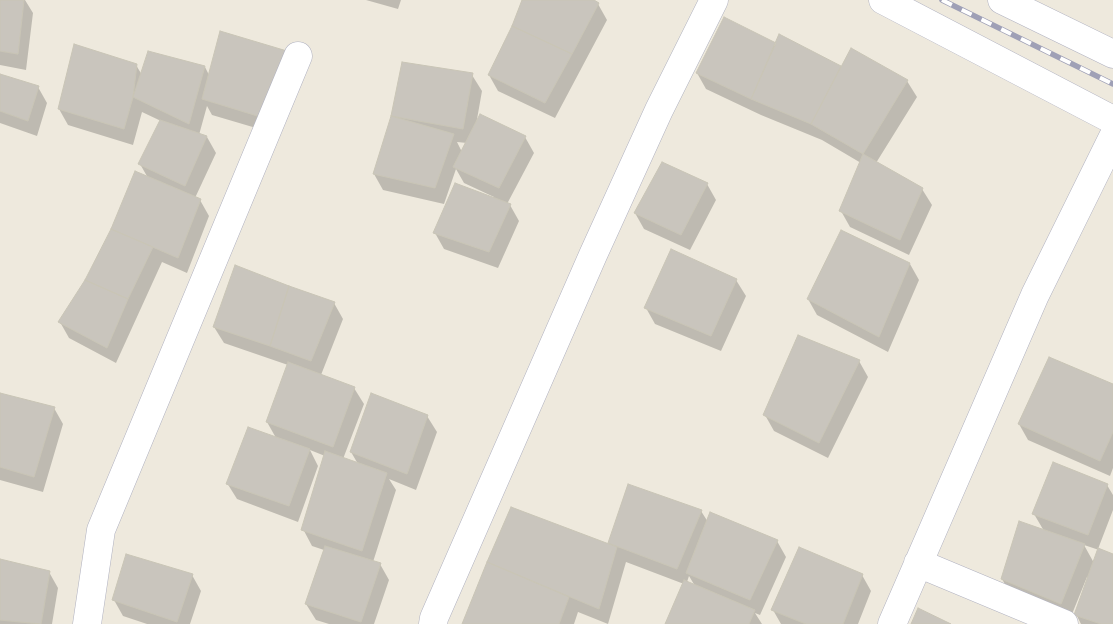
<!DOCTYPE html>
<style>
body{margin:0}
canvas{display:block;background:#eee9dd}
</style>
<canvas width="1113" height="624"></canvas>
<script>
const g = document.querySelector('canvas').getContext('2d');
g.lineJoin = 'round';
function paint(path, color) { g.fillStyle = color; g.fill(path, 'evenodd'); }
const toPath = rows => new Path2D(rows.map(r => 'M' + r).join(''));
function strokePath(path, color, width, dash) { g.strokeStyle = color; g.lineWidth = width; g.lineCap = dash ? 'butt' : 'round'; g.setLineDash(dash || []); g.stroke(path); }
const shadow = toPath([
 [0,0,25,0,33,13,26,70,0,65],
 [366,0,401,0,398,9],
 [523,0,591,0,598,4,607,20,555,118,498,91,489,75,513,26],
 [221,33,273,133,212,115,207,106,199,135,207,137,216,153,195,198,200,200,209,216,187,273,162,262,116,363,69,338,60,322,148,178,140,164,161,121,142,112,133,145,68,125,59,109,136,65,142,75,205,67,209,75],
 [780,36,842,68,907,81,917,97,876,163,922,189,932,205,909,255,850,227,841,211,861,163,822,140,761,115,706,89,697,73,776,45],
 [0,75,38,87,47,103,37,136,0,123],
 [472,75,482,91,476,125,525,137,534,153,507,204,510,205,519,221,498,268,444,249,435,233,494,197,464,183,456,169,444,204,383,190,374,174,393,116],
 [457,142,467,143,462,152],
 [707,184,716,200,690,250,644,229,635,213],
 [842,231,910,264,919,280,888,352,817,315,808,299],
 [736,280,746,296,721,351,655,324,646,308],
 [334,303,343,319,321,375,354,388,364,404,343,459,358,464,351,452,427,416,437,432,416,490,389,479,396,490,373,562,380,564,389,580,374,624,329,624,316,620,306,604,324,550,312,546,303,529,325,456,310,450,318,466,298,522,237,499,227,483,276,438,267,422,288,365,224,343,214,327],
 [859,361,868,377,828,458,774,431,765,415],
 [1113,386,1113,468,1110,476,1028,440,1019,424],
 [0,394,54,408,63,424,43,492,0,480],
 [628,485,701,511,708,522,777,541,786,557,760,615,755,613,762,624,667,624,684,584,626,562,608,624,578,612,574,624,463,624,511,508,608,545],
 [689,576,695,586,687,582],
 [1107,485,1113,495,1113,510,1098,549,1113,555,1113,624,1081,624,1076,614,1089,578,1087,577,1070,619,1011,595,1002,579,1044,531,1034,514],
 [1084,545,1099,550,1094,563],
 [0,560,49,572,58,588,52,624,0,624],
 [192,575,201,591,190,624,147,624,123,616,114,600],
 [862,575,871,591,858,624,781,624,773,610]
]);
const building = toPath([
 [0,0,24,0,18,54,0,51,0,0],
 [522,0,594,0,599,3,572,54,512,26,522,0],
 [724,17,776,43,751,99,696,73,724,17],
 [512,26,572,54,545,103,488,75,512,26],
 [220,31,287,51,264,118,202,99,220,31],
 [779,34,841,66,811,124,751,99,779,34],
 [74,44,137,64,133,97,124,129,58,109,74,44],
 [851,48,908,80,863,154,811,124,851,48],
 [148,51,205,66,189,124,133,97,148,51],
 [402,62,473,73,463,129,391,116,402,62],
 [0,74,39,86,28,121,0,111,0,74],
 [480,114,526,136,499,188,453,167,480,114],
 [391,116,454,134,435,188,373,174,391,116],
 [160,120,207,136,185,186,138,164,160,120],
 [863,154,923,188,900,240,839,211,863,154],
 [662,162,708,183,681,235,634,213,662,162],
 [135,171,201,199,178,258,111,229,135,171],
 [455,183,511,204,489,252,433,233,455,183],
 [111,229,153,247,128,299,85,280,111,229],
 [841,230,910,263,879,337,807,299,841,230],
 [671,249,737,279,711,336,644,308,671,249],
 [235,265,289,286,270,346,213,327,235,265],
 [85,280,128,299,107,348,58,322,85,280],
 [289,286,335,302,311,361,270,346,289,286],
 [798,335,860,360,819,443,763,415,798,335],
 [1049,357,1113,384,1113,432,1100,461,1018,424,1049,357],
 [288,362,355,387,333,447,266,422,288,362],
 [0,393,55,407,34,477,0,467,0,393],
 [371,393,428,415,407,474,350,452,371,393],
 [248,427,310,449,289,506,226,484,248,427],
 [325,451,387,473,362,551,301,530,325,451],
 [1053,462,1108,484,1088,535,1032,514,1053,462],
 [628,484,702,510,677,569,608,543,628,484],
 [511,507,617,547,599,609,487,562,511,507],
 [710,512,778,540,750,600,686,573,710,512],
 [1019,521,1085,544,1061,604,1001,579,1019,521],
 [325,546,381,563,361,622,305,604,325,546],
 [799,547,863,574,843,624,806,624,771,610,799,547],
 [1098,548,1113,554,1113,624,1101,624,1074,615,1098,548],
 [126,554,193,574,177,622,112,600,126,554],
 [0,559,50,571,41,624,0,620,0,559],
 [487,562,569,597,559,624,462,624,487,562],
 [684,580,755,610,749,624,665,624,684,580],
 [918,608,951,624,911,624,918,608]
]);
const street = toPath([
 [883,0,1113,120],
 [1002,0,1113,54],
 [918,563,1064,624],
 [87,624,101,530,298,56],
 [433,624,434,618,593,255,659,110,714,0],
 [892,624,1035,295,1113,137]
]);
const rail = toPath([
 [942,0,1113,84]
]);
paint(shadow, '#0003');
paint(building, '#c9c5bd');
strokePath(building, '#c9c5b6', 1);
strokePath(street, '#b1b2c0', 29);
strokePath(street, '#fff', 28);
strokePath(rail, '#9fa0b6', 5.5);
strokePath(rail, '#fff', 4, [11]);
</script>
